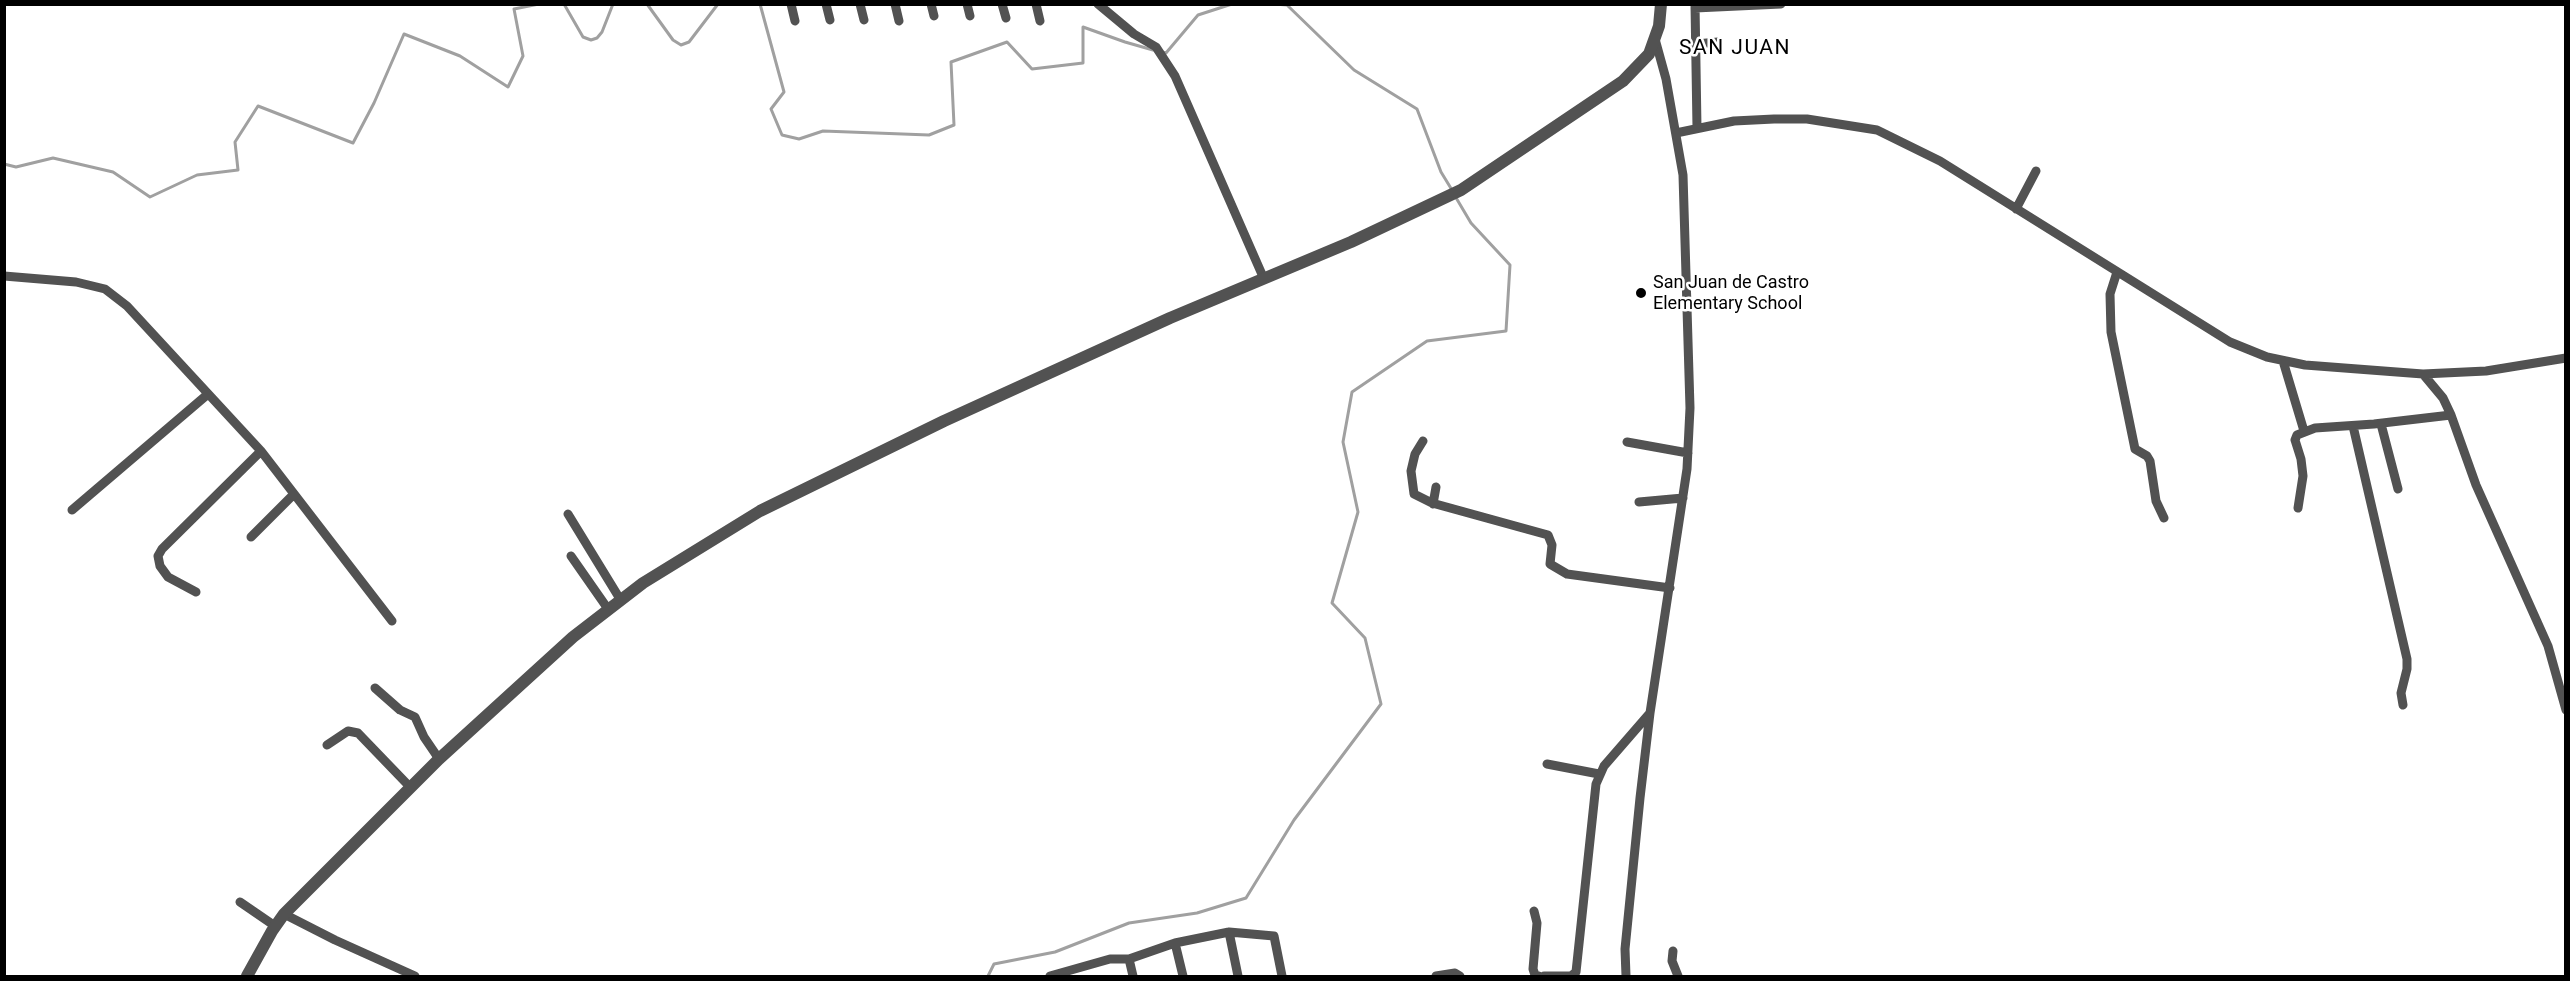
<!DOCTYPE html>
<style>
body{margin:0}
#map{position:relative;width:2570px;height:981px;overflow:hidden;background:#fff;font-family:Roboto,sans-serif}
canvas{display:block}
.frame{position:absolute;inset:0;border:6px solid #000;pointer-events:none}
</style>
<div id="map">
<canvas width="2570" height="981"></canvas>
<div class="frame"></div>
</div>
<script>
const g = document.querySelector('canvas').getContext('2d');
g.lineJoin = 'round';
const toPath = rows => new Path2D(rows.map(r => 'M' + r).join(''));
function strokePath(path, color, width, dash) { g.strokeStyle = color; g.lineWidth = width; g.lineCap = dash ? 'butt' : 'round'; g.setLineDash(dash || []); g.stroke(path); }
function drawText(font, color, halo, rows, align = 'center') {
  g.font = font + ' Roboto,sans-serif'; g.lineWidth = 5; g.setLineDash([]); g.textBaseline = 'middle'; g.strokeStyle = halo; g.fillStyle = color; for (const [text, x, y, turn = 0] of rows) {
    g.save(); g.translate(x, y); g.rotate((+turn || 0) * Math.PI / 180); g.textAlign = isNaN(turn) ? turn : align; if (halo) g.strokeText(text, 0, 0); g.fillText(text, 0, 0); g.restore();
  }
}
const stream = toPath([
 [564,4,583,37,591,40,597,38,602,32,613,4],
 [647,4,673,40,681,45,689,42,718,4],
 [760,4,784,92,771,109,782,135,799,139,823,131,929,135,954,125,951,62,1007,42,1032,69,1083,63,1083,27,1125,42,1153,50],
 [1274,4,1287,5,1354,70,1417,109,1441,172,1452,190],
 [1162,52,1166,53,1198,15,1232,4],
 [4,164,16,167,53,158,113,172,150,197,197,175,238,170,235,142,258,106,353,143,374,103,404,34,460,56,508,87,523,56,514,9,539,4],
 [988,976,994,964,1055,952,1129,923,1197,913,1246,898,1294,820,1381,704,1365,638,1332,603,1358,512,1343,442,1352,392,1427,341,1506,331,1510,265,1471,223,1455,196]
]);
const minor = toPath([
 [791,4,795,21],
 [826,4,830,20],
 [860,4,864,20],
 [895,4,899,21],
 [931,4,934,16],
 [967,4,970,16],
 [1002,4,1006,18],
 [1036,4,1040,21],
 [1098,4,1134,34,1156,47,1175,76,1264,279],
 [1695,4,1697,128],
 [1695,8,1781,4],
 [1696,44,1718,42],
 [1676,133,1734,121,1774,119,1807,119,1877,130,1940,161,2230,342,2267,357,2305,365,2423,374,2486,371,2566,358],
 [2016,209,2036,171],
 [2117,272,2110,294,2111,332,2135,449,2147,456,2150,461,2156,501,2164,518],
 [4,276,76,282,105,289,127,306,261,451,392,621],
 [2283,361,2304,431],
 [2423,374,2443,398,2451,415],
 [2381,424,2398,489],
 [2353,426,2407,659,2407,669,2401,693,2403,705],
 [1423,441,1415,454,1411,471,1414,494,1432,503,1548,535,1552,545,1550,564,1567,574,1670,588],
 [1627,442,1688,453],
 [1639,502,1683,498],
 [1433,504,1436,487],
 [2298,508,2303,476,2301,459,2295,440,2297,435,2315,428,2374,424,2451,415,2476,485,2548,646,2566,710],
 [72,510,208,394],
 [568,514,620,599],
 [251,537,294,494],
 [571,556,608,609],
 [196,592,168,577,160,566,158,556,162,549,261,451],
 [375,688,400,710,415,717,424,737,439,759],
 [327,745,348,731,358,733,410,787],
 [1547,764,1599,774],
 [240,902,275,926],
 [1534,911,1537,923,1533,969,1535,975,1539,976],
 [284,914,335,940,415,976],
 [1229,932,1238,976],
 [1175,943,1183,976],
 [1673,951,1672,961,1678,976],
 [1129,959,1133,976],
 [1050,976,1110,959,1129,959,1175,943,1229,932,1274,936,1282,976],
 [1436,976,1455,973,1460,976],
 [1544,976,1571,976,1576,972,1596,784,1604,766,1650,713],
 [1626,976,1625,949,1640,798,1650,713,1687,469,1690,408,1683,175,1666,79,1655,39]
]);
const tertiary = toPath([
 [247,976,272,931,284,914,439,759,573,637,643,583,760,511,944,421,1170,318,1351,242,1461,190,1623,81,1649,54,1659,26,1661,4]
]);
const markers = [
 [1641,293,6,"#000"]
];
const poiNames = [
 ["San Juan de Castro",1653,283],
 ["Elementary School",1653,304]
];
const quarterNames = [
 ["SAN JUAN",1735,49]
];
strokePath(stream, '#a0a0a0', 3);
strokePath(minor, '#525252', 9);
strokePath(tertiary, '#525252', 12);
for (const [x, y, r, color] of markers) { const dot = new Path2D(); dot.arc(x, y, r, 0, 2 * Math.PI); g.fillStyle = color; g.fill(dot); strokePath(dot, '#fff', 2); }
drawText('18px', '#000', '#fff', poiNames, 'left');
g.letterSpacing = '1.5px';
drawText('21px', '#000', '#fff', quarterNames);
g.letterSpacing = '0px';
</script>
